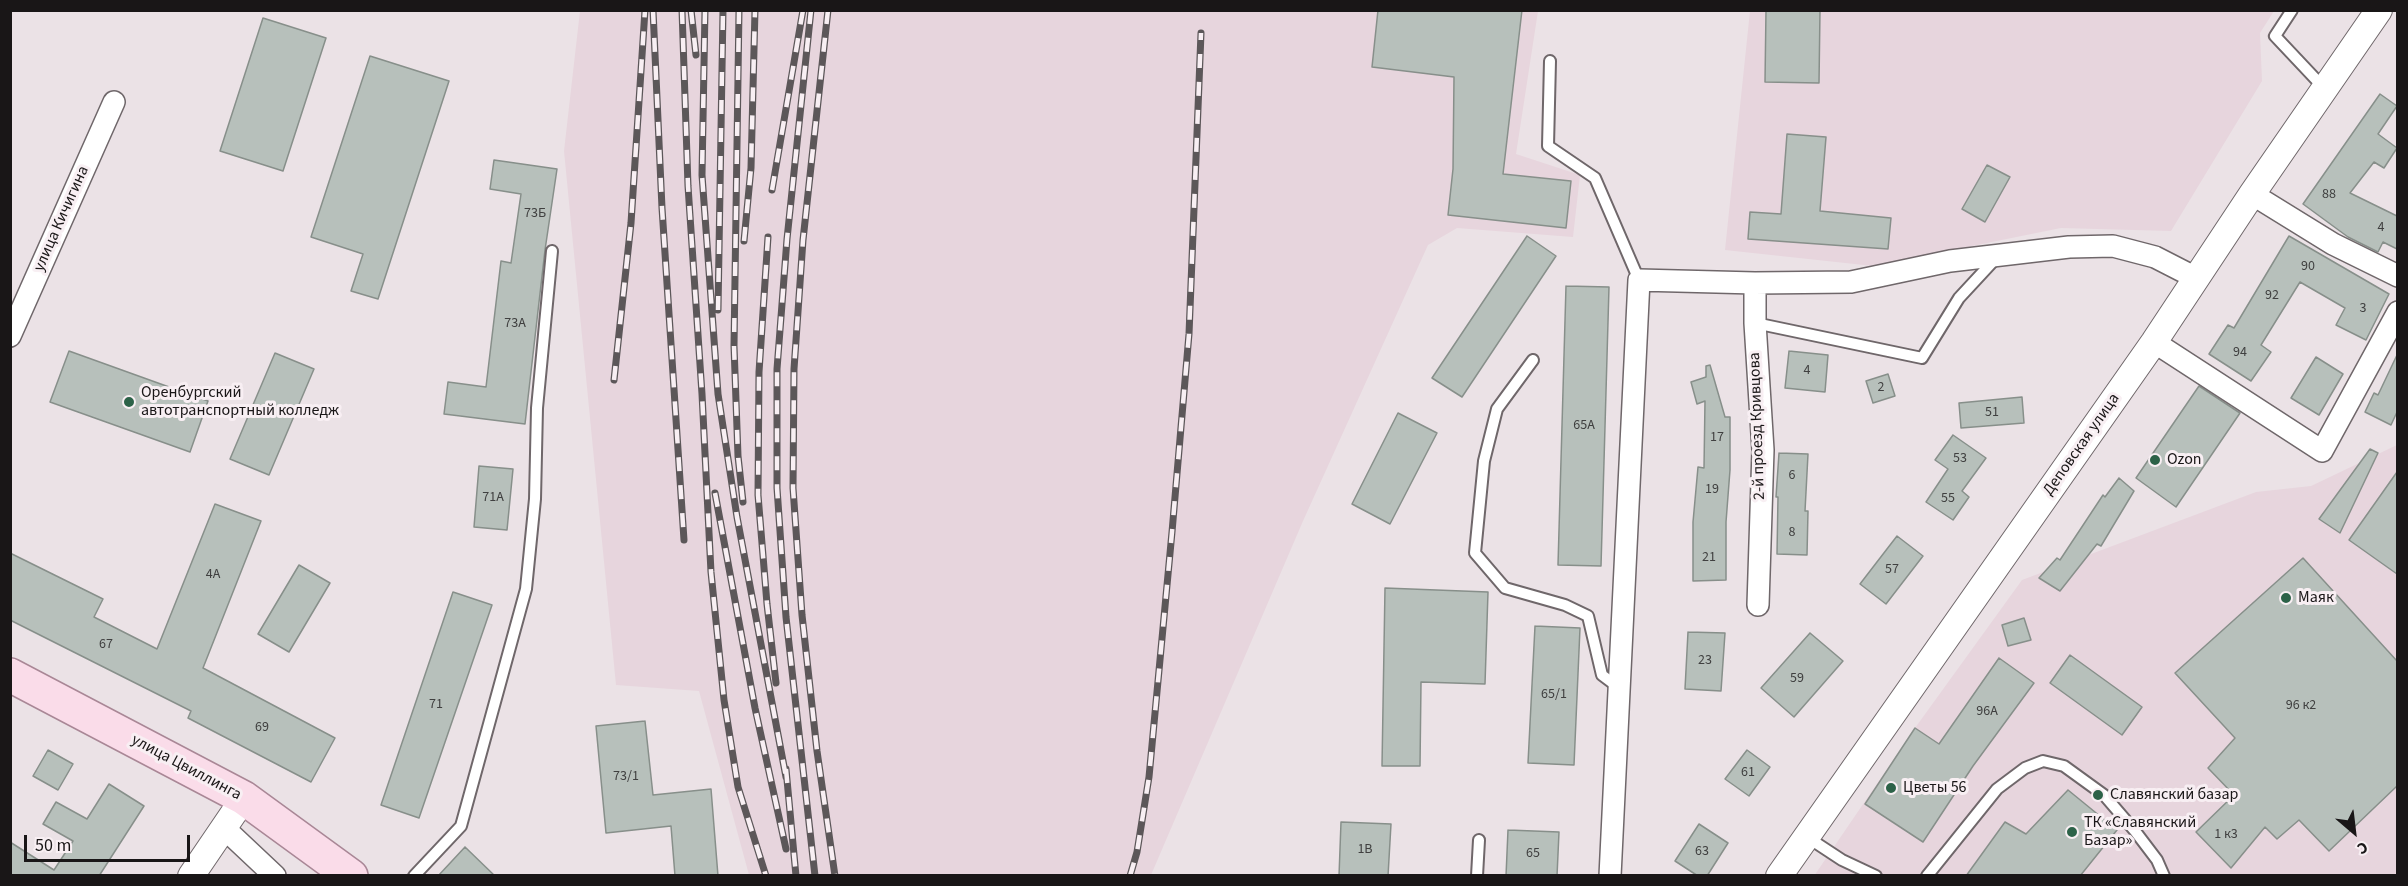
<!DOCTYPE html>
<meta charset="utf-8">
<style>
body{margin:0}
#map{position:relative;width:2408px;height:886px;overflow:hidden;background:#ebe2e6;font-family:"Source Sans 3",sans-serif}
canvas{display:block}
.frame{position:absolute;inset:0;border:12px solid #191617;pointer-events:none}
.north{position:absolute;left:2324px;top:802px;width:60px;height:60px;-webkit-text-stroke:4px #f8eff3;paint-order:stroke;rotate:152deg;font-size:16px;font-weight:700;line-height:24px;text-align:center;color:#191617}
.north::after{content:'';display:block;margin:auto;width:21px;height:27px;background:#191617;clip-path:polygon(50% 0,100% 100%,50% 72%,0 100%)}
.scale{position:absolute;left:24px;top:835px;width:166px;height:27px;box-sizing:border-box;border:3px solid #191617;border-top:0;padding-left:8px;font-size:18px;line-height:21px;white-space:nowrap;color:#191617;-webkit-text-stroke:4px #f8eff3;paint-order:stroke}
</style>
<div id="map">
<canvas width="2408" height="886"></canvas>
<div class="frame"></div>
<div class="north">С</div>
<div class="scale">50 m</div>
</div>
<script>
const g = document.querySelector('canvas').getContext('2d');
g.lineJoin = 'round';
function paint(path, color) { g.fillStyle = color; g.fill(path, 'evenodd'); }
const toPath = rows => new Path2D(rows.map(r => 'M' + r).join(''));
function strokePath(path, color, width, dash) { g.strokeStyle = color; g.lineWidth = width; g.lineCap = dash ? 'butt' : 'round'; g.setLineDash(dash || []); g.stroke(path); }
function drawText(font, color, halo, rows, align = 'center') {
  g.font = font + ' "Source Sans 3",sans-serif'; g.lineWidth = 6; g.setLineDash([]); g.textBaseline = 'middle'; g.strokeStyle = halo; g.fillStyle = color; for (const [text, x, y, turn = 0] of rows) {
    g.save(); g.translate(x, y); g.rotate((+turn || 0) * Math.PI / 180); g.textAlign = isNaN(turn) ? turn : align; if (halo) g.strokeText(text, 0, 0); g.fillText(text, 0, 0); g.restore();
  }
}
const built = toPath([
 [580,11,1538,11,1516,154,1580,175,1573,237,1457,228,1428,245,1303,521,1151,875,749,875,699,691,616,685,564,151],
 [1750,11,2274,11,2260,33,2262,81,2171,231,2061,228,1873,266,1725,250],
 [2397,445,2397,875,1814,876,1915,728,2022,580,2256,492,2311,486]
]);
const building = toPath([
 [1378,10,1522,10,1503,174,1571,181,1566,228,1448,215,1453,169,1454,77,1372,67,1378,10],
 [1766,10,1820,10,1819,83,1765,82,1766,10],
 [263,18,326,38,283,171,220,151,263,18],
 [370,56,449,81,378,299,351,291,363,254,311,237,370,56],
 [2380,94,2397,106,2378,134,2397,148,2384,168,2374,162,2350,193,2397,216,2397,249,2383,242,2378,252,2348,237,2303,204,2380,94],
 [1787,134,1826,137,1820,211,1891,218,1888,249,1748,239,1750,212,1781,214,1787,134],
 [494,160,557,169,545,250,525,424,444,414,448,382,486,387,501,261,511,263,521,194,490,189,494,160],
 [1987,165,2010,177,1985,222,1962,209,1987,165],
 [1527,236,1556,256,1462,397,1432,378,1527,236],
 [2289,236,2389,294,2366,340,2336,325,2345,308,2300,282,2261,345,2271,352,2251,381,2209,354,2228,325,2234,328,2289,236],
 [1566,286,1609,287,1601,566,1558,565,1566,286],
 [69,351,208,401,190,452,50,402,69,351],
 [1789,351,1828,355,1825,392,1785,388,1789,351],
 [275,353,314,369,269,475,230,459,275,353],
 [2397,355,2397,412,2391,425,2365,412,2374,393,2378,395,2397,355],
 [2316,357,2343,374,2319,415,2291,398,2316,357],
 [1710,365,1725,417,1730,417,1730,470,1726,522,1726,580,1693,581,1693,522,1698,467,1704,468,1705,401,1697,404,1691,382,1706,377,1706,366,1710,365],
 [1888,374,1895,396,1873,403,1866,381,1888,374],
 [2199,386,2240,413,2176,507,2136,478,2199,386],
 [2022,397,2024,423,1961,428,1959,403,2022,397],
 [1398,413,1437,433,1390,524,1352,504,1398,413],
 [1953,435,1986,458,1962,491,1969,497,1953,520,1926,502,1948,469,1935,460,1953,435],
 [2370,449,2378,453,2340,533,2319,519,2370,449],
 [1779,453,1808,454,1805,511,1808,511,1807,555,1777,554,1778,497,1776,497,1779,453],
 [479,466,513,469,507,530,474,527,479,466],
 [2397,472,2397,574,2349,540,2397,472],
 [2119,478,2134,491,2101,546,2097,544,2060,591,2039,578,2057,558,2060,560,2103,495,2105,497,2119,478],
 [215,504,261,521,203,668,335,738,311,782,188,718,191,711,10,620,10,553,103,599,94,617,157,649,215,504],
 [1897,536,1923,556,1886,604,1860,584,1897,536],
 [2303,558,2397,661,2397,786,2329,851,2299,820,2277,839,2265,827,2231,868,2196,832,2234,795,2208,768,2235,738,2175,673,2303,558],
 [299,565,330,583,289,652,258,634,299,565],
 [1385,588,1488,592,1485,684,1421,682,1420,766,1382,766,1385,588],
 [453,592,492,605,419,818,381,805,453,592],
 [2024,618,2031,640,2008,646,2002,625,2024,618],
 [1535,626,1580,628,1574,765,1528,763,1535,626],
 [1688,632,1725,633,1721,691,1685,689,1688,632],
 [1810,633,1843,661,1794,717,1761,688,1810,633],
 [2070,655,2142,707,2122,735,2050,683,2070,655],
 [1999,658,2034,683,1973,766,1923,842,1865,804,1915,728,1939,744,1999,658],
 [645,721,653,795,711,789,718,876,675,876,671,826,606,833,596,726,645,721],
 [48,750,73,764,58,790,33,776,48,750],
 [1747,750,1770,767,1749,796,1725,779,1747,750],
 [109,784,144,806,99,876,10,876,10,842,54,870,73,841,43,824,56,802,87,819,109,784],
 [2068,790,2117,830,2080,876,1966,876,2005,822,2026,834,2068,790],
 [1341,822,1391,824,1388,876,1339,876,1341,822],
 [1699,824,1728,843,1707,876,1698,876,1675,861,1699,824],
 [1508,830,1559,832,1557,876,1506,876,1508,830],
 [465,847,495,876,438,876,465,847]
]);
const service = toPath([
 [2292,10,2275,36,2324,88],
 [1550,61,1548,146,1595,178,1639,280],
 [1755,323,1922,358,1959,298,1997,257],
 [1533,360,1497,409,1484,461,1475,553,1505,588,1565,605,1588,616,1602,675,1618,687],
 [1807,837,1842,860,1876,876],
 [414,876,461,826,526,589,535,499,537,408,552,251],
 [1477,876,1479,840],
 [1927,876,1997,789,2025,768,2043,761,2064,766,2104,795,2135,831,2157,860,2164,876]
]);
const minor = toPath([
 [2252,194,2333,244,2398,276],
 [1755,283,1755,323,1763,450,1758,605],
 [10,336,114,102],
 [2154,342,2322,451,2398,312],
 [224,828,275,876],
 [1610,876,1639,280,1755,283,1851,282,1950,261,2069,247,2113,246,2155,257,2196,278]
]);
const tertiary = toPath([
 [191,876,244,798],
 [1779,876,2154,342,2252,194,2379,10]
]);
const primary = toPath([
 [10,675,244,798,351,876]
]);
const rail = toPath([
 [653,10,662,208,684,540],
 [682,10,688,186,702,394,711,572,724,700,738,787,766,876],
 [691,10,696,55],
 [705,10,702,175,718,394,737,517,786,777],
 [739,10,734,346,738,456,743,502],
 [811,10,787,239,777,369,777,488,786,617,815,876],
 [828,10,803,240,794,369,793,488,802,615,817,751,835,876],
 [772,190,803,10],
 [768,237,759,372,758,495,767,604,776,683],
 [744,241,751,168,755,10],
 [718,310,723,10],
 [614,380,631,223,645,10],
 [715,493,755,708,786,849],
 [786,769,796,876],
 [1130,876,1137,852,1149,777,1172,532,1189,334,1201,33]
]);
const markers = [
 [129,402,6,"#2c6248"],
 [2155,460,6,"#2c6248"],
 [2286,598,6,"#2c6248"],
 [1891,788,6,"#2c6248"],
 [2098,795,6,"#2c6248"],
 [2072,832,6,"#2c6248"]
];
const numberNames = [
 ["88",2329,195],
 ["73Б",535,214],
 ["4",2381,228],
 ["90",2308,267],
 ["92",2272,296],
 ["3",2363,309],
 ["73А",515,324],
 ["94",2240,353],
 ["4",1807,371],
 ["2",1881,388],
 ["51",1992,413],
 ["65А",1584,426],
 ["17",1717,438],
 ["53",1960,459],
 ["6",1792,476],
 ["19",1712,490],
 ["71А",493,498],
 ["55",1948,499],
 ["8",1792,533],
 ["21",1709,558],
 ["57",1892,570],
 ["4А",213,575],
 ["67",106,645],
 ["23",1705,661],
 ["59",1797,679],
 ["65/1",1554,695],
 ["71",436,705],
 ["96 к2",2301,706],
 ["96А",1987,712],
 ["69",262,728],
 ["61",1748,773],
 ["73/1",626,777],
 ["1 к3",2226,835],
 ["1В",1365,850],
 ["63",1702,852],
 ["65",1533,854]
];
const streetNames = [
 ["улица Кичигина",62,219,-66],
 ["2-й проезд Кривцова",1758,426,-92],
 ["Деповская улица",2082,445,-55],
 ["улица Цвиллинга",186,768,28]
];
const poiNames = [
 ["Оренбургский",141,393],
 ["автотранспортный колледж",141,411],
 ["Ozon",2167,460],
 ["Маяк",2298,598],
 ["Цветы 56",1903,788],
 ["Славянский базар",2110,795],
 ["ТК «Славянский",2084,823],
 ["Базар»",2084,841]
];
paint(built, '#e7d5dd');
paint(building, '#b7c0bb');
strokePath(building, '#878f8a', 1.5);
strokePath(service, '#6f676a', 14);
strokePath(minor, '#6f676a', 24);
strokePath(tertiary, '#6f676a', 28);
strokePath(primary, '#a98796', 36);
strokePath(service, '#fff', 10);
strokePath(minor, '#fff', 21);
strokePath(tertiary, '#fff', 26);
strokePath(primary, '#fadce9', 33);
strokePath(rail, '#5c5759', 7);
strokePath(rail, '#f8eff3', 4.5, [14]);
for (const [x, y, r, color] of markers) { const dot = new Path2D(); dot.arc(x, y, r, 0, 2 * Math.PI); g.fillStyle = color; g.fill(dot); strokePath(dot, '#f8eff3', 2); }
drawText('14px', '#404040', null, numberNames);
drawText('16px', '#191617', '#f8eff3', streetNames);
drawText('16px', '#191617', '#f8eff3', poiNames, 'left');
</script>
